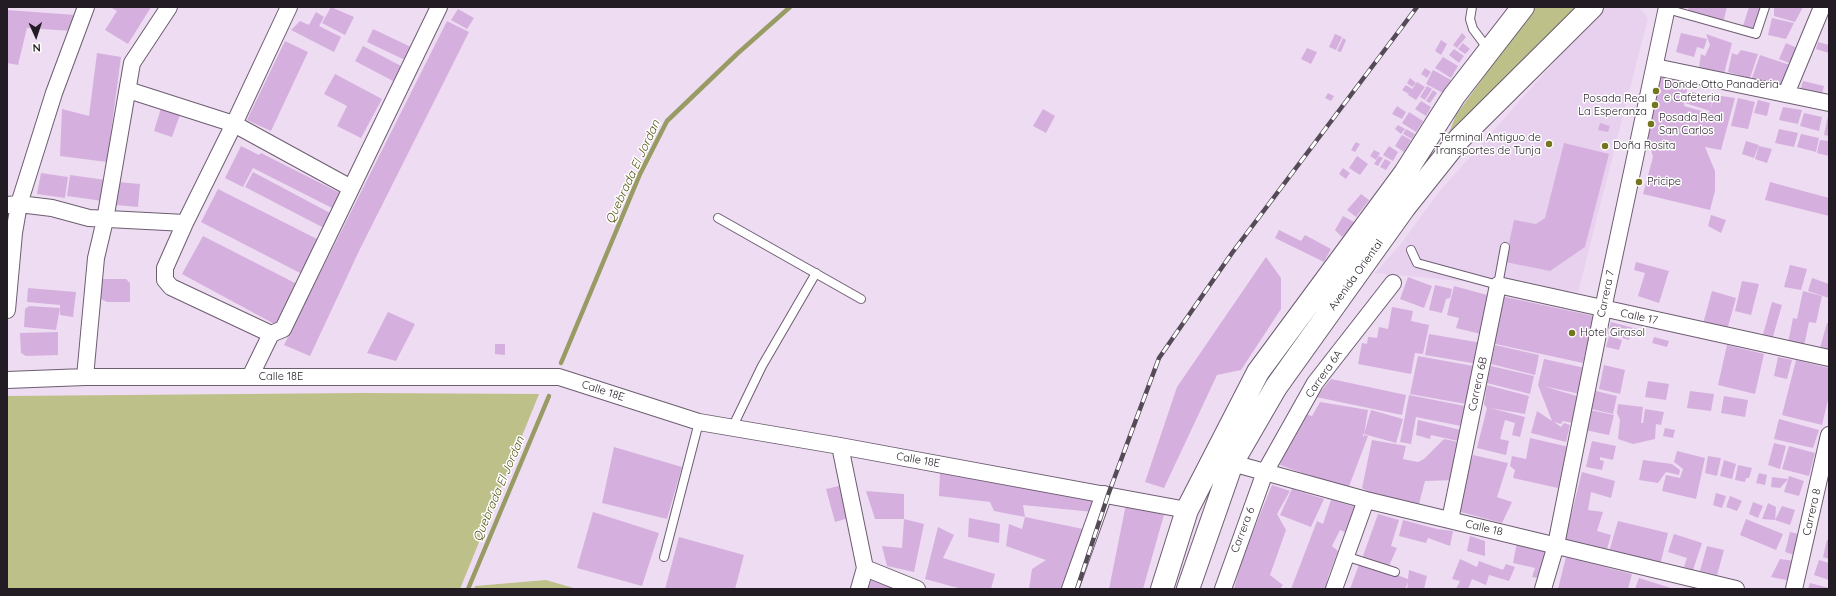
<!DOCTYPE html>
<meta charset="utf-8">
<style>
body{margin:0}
#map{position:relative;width:1836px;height:596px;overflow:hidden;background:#eedcf2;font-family:Quicksand,sans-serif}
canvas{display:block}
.frame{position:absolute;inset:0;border:8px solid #231c24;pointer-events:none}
.north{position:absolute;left:16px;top:16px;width:40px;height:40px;-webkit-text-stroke:3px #fff;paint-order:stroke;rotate:177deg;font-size:11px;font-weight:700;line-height:16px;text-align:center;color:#231c24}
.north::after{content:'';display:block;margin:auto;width:14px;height:18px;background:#231c24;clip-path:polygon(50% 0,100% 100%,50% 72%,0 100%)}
</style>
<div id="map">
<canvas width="1836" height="596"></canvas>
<div class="frame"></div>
<div class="north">N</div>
</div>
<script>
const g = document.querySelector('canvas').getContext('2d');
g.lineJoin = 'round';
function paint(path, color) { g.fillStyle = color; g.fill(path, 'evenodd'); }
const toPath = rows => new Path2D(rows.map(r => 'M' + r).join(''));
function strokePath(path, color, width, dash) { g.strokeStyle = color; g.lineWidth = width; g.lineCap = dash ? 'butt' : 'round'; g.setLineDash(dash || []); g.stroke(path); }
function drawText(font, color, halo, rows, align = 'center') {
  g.font = font + ' Quicksand,sans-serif'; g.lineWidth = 3; g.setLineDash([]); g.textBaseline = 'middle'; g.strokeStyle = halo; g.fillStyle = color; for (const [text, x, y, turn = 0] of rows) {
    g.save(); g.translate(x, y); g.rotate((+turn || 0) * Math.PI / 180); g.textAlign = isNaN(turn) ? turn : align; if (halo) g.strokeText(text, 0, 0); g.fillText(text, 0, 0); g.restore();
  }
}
const built = toPath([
 [1603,7,1639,7,1648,18,1578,292,1375,273,1400,245,1439,192]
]);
const green = toPath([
 [1535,7,1581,7,1422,169,1449,133,1456,115],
 [362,393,539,394,460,589,7,589,7,396],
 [546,580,577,589,474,589,475,586]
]);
const stream = toPath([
 [561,363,640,174,667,121,737,54,790,7],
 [468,589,549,396]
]);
const building = toPath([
 [110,7,151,7,128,44,105,30,117,11],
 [331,7,354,17,345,35,322,23],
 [1689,7,1727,7,1723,23,1687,14],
 [1749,7,1763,7,1755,30,1743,26],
 [1774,7,1803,7,1795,22,1774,16],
 [458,9,474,18,467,29,451,20],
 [7,10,75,15,72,31,27,28,18,65,7,63],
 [316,12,324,17,319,26,341,37,334,52,291,30,300,21,309,25],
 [1772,18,1794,23,1786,39,1768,35],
 [447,21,469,32,360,249,310,356,284,345],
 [373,29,411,47,405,60,367,42],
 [1462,33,1466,37,1457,48,1453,45],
 [1681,33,1707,39,1704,49,1697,47,1694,57,1676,52],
 [1335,34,1342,37,1336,50,1329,47],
 [1706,34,1732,43,1724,74,1699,68,1701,54,1705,56,1710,45],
 [1343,38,1346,40,1341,52,1337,51],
 [1441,40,1447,44,1441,55,1435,51],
 [285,41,308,52,271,131,247,120],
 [1818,42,1829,45,1829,53,1816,49],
 [1463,43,1470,49,1465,54,1458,49],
 [1786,43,1799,49,1792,64,1779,59],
 [363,46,401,66,393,81,355,61],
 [1307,48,1317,52,1311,64,1301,59],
 [1454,49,1464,56,1459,63,1449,55],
 [1741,50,1758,54,1750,78,1728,72,1732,53,1737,55],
 [97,53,121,57,107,162,60,156,62,109,89,116],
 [1760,55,1793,66,1785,89,1752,78],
 [1443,57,1458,66,1451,78,1435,68],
 [1425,68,1431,72,1427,78,1421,74],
 [1433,70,1451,80,1443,93,1426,84],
 [335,74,382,99,361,138,337,126,347,106,324,94],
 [1659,77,1688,84,1684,106,1709,113,1707,120,1715,95,1735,98,1721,150,1705,147,1715,171,1715,191,1710,210,1643,194,1653,157,1647,134],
 [1410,78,1416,83,1412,87,1407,83],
 [1803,81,1824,86,1821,98,1800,92],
 [1417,82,1425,87,1416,100,1408,95],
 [1406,85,1412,89,1409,94,1402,90],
 [1427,86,1432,89,1425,100,1420,97],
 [1433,90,1437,93,1430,103,1426,101],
 [1689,91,1713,98,1710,111,1685,103],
 [1328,93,1334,96,1331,101,1325,98],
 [1738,98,1755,102,1748,129,1731,126],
 [1758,100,1770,103,1767,116,1754,113],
 [1421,101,1431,107,1426,116,1415,109],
 [162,105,181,112,172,137,154,131],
 [1397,106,1406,112,1402,119,1392,114],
 [1783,107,1802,110,1798,124,1779,120],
 [1043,109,1055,116,1046,133,1033,126],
 [1409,112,1423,121,1416,132,1402,123],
 [1804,113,1822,117,1819,131,1800,126],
 [1828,116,1829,116,1829,136,1824,135],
 [1600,123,1610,126,1608,132,1598,130],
 [1398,125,1405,129,1401,134,1395,129],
 [1406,129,1415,134,1412,139,1403,134],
 [1779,129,1798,133,1794,147,1775,143],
 [1801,134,1819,138,1816,152,1797,147],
 [1402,135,1411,140,1404,152,1395,146],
 [1820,140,1829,141,1829,156,1817,153],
 [1746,141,1759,145,1754,158,1742,154],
 [1356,142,1360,144,1355,152,1351,150],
 [1564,143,1609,154,1585,247,1550,271,1505,262,1514,220,1536,224,1545,218],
 [241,146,259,155,261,153,342,194,334,209,253,168,243,187,225,178],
 [1389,146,1398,152,1393,161,1383,155],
 [1759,146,1772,149,1767,163,1755,159],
 [1374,150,1380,153,1376,160,1370,156],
 [1357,156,1368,164,1360,175,1349,168],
 [1379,156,1383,158,1378,166,1374,164],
 [1385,159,1391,162,1386,170,1380,167],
 [1343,168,1350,173,1346,179,1339,174],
 [253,172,332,214,324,228,245,187],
 [41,173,68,177,65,198,37,194],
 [70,175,106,180,103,201,67,196],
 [118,182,140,184,138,207,116,205],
 [1770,182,1829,198,1829,216,1765,200],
 [218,189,319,240,302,274,201,222],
 [1361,194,1369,200,1356,217,1347,210],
 [1711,215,1726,220,1721,233,1708,226],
 [1343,216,1356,223,1342,237,1335,230],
 [1279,230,1301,241,1305,235,1331,249,1324,262,1275,238],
 [203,236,297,284,278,326,182,274],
 [1266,257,1281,278,1281,309,1241,370,1217,375,1164,488,1145,482,1177,387],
 [1636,262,1669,271,1659,303,1638,296,1645,273,1634,270],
 [1790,265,1807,269,1801,290,1784,287],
 [1408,277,1432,286,1424,308,1400,299],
 [1812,278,1829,284,1829,298,1808,291],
 [101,279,126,279,130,283,130,302,107,302,101,299],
 [1742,281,1759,284,1751,315,1735,311],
 [1435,285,1452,289,1450,298,1446,299,1442,313,1429,310],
 [1454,286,1491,296,1481,334,1456,328,1459,318,1447,315],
 [28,288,76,292,73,317,60,315,60,305,27,302],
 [1712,291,1736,298,1727,330,1703,324],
 [1803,291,1822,296,1816,323,1809,322,1804,346,1788,343,1793,318,1797,319],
 [1501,296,1594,316,1583,363,1491,343],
 [1772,302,1782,305,1772,340,1762,338],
 [29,306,60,308,56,330,24,327,25,309],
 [1392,307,1413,311,1411,321,1429,325,1423,354,1415,353,1411,374,1358,364,1362,343,1367,344,1368,337,1377,338,1379,327,1388,329],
 [388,312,415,324,396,361,367,353],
 [1611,322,1641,330,1639,337,1631,335,1629,340,1608,334],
 [1827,323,1829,324,1829,350,1820,348],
 [58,332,58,355,26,356,21,353,20,333],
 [1429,334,1482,343,1478,364,1425,355],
 [1609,336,1622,340,1619,350,1606,347],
 [1654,337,1669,341,1667,347,1652,343],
 [495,344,505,344,505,355,495,354],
 [1495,345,1539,355,1535,375,1491,364],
 [1727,345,1764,354,1755,394,1718,385],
 [1418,356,1473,366,1466,404,1410,394],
 [1778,357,1792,360,1787,379,1774,376],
 [1544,359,1585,368,1580,394,1543,386,1580,397,1577,424,1563,421,1561,424,1554,422,1561,427,1564,423,1570,425,1566,442,1531,433,1537,411,1552,421,1538,385],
 [1796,360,1829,368,1829,396,1822,425,1782,415],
 [1604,365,1625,370,1620,394,1599,389],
 [1491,366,1534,376,1530,394,1487,383],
 [1331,379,1406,395,1402,415,1316,397],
 [1648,381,1669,384,1666,400,1645,397],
 [1487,385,1529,396,1525,414,1490,408,1525,417,1520,437,1512,435,1515,423,1505,420,1500,439,1509,441,1506,455,1477,448,1487,408,1484,404],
 [1596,391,1617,396,1613,414,1591,409],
 [1690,391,1714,394,1711,411,1687,408],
 [1409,395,1470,407,1466,427,1416,417,1411,444,1400,442],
 [1724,396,1748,400,1745,417,1721,413],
 [1320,402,1368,410,1364,434,1362,434,1363,434,1363,438,1364,435,1368,436,1348,489,1280,465,1299,412,1312,416],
 [1618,404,1643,407,1641,423,1643,423,1645,409,1664,412,1661,425,1656,424,1655,439,1633,444,1618,439,1620,420,1617,413],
 [1371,410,1403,419,1396,443,1364,434],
 [1590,410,1614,415,1609,435,1585,430],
 [1779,419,1819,430,1813,448,1774,439],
 [1418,420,1461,430,1458,441,1431,435,1430,439,1416,435],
 [1665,428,1675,430,1673,438,1663,436],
 [1530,438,1569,447,1558,488,1513,478,1515,470,1510,466,1512,456,1526,459],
 [1444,439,1463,443,1456,480,1425,481,1419,504,1378,497,1362,488,1372,440,1406,446,1403,459,1418,462,1424,459],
 [1592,441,1616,446,1613,460,1600,457,1600,460,1604,461,1602,470,1586,467],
 [1774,443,1786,446,1780,469,1768,465],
 [1789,446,1815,453,1809,476,1782,469],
 [614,447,682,467,667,519,602,503],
 [1677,451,1705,458,1696,499,1662,491,1666,475,1680,478,1683,469,1674,462],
 [1473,455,1508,463,1497,497,1512,502,1502,523,1457,511],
 [1708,456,1721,458,1717,476,1705,473],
 [1643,460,1672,464,1680,470,1679,475,1666,472,1658,483,1639,480],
 [1724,460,1736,464,1732,479,1720,476],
 [1738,465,1752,468,1749,478,1746,478,1745,482,1735,480],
 [940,472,1098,498,1093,512,1023,505,1025,517,1088,530,1066,589,1029,589,1032,569,1046,560,1006,546,1009,524,1022,529,1025,517,994,511,990,502,939,496],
 [1582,472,1615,481,1611,498,1591,492,1588,510,1603,512,1597,531,1611,535,1607,549,1565,540],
 [1759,473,1767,475,1765,485,1756,483],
 [1789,476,1804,481,1799,496,1784,492],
 [1772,477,1788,479,1780,488,1771,487],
 [843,485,852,517,835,522,826,489],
 [1272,485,1290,491,1277,514,1286,530,1270,575,1283,585,1280,589,1234,589,1242,559],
 [1292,489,1324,499,1311,527,1280,515],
 [866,491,904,494,904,519,924,524,914,572,887,566,882,546,902,548,904,519,875,519],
 [1716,493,1726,496,1722,508,1713,505],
 [1730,496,1742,501,1737,511,1726,507],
 [1331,500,1356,507,1347,533,1340,530,1332,546,1338,551,1328,577,1326,589,1291,589,1317,521,1323,524],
 [1753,502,1763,506,1758,518,1749,514],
 [1768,503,1776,507,1775,520,1762,519],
 [1126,504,1165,511,1143,589,1109,589],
 [1782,506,1795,510,1790,525,1775,520],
 [593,512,659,533,642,586,577,568],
 [1378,514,1399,520,1391,546,1397,548,1388,568,1362,559],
 [969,518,1000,524,999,543,968,537],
 [1746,519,1783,534,1776,550,1740,535],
 [1403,520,1437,529,1453,531,1450,546,1428,538,1426,543,1399,536],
 [1618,521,1668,533,1660,565,1609,552],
 [938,527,954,535,943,558,995,574,991,589,962,589,925,579],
 [1790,532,1802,535,1797,556,1785,552],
 [1674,534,1702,543,1693,570,1684,567,1687,558,1668,552],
 [1470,536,1485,541,1485,556,1467,551],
 [679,537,744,555,735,589,665,589],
 [1827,540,1829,540,1829,559,1823,557],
 [1517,542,1549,551,1544,579,1532,577,1535,568,1513,563],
 [1707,546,1724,550,1717,575,1700,571],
 [1566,557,1632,574,1628,589,1558,589],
 [1460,559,1477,567,1479,561,1503,570,1506,564,1515,567,1509,581,1489,575,1486,585,1472,579,1468,589,1456,589,1460,581,1452,579],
 [1780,559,1795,561,1792,581,1771,577],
 [1819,560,1829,563,1829,580,1814,575],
 [1360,562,1408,579,1409,570,1427,576,1424,589,1407,589,1408,582,1405,589,1350,589],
 [1639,578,1674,589,1635,589],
 [871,580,895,589,868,589],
 [1810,583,1829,588,1829,589,1808,589]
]);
const service = toPath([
 [1472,7,1470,19,1473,29,1488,49],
 [1667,9,1756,34,1765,7],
 [718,218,861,299],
 [1411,250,1417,263,1498,285,1505,247],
 [732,428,762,366,816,273],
 [1345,556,1395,572],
 [664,557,699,422]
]);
const minor = toPath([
 [1655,67,1829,103],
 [128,90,234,124,351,188],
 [1786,94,1822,7],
 [7,205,19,204,52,208,89,218,185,223],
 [7,310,14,233,19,204,54,93,86,7],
 [271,334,171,287,165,280,165,268,185,223,234,124,289,7],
 [85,377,96,258,105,220,132,63,169,7],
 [250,377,271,334,283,329,439,7],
 [7,380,85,377,559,377,699,422,840,446,1187,510],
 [840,446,865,568,859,589],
 [1232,463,1366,500,1736,589],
 [1450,520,1498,285,1829,358],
 [865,568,917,589],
 [1070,589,1104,494],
 [1223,589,1265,472,1315,383,1393,283],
 [1334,589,1366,500],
 [1543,589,1556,545,1603,309,1667,7],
 [1794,589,1829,435]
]);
const primary = toPath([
 [1162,589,1187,510,1258,372,1405,173,1454,96,1523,7],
 [1188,589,1232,463,1276,387,1404,208,1459,139,1592,7]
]);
const rail = toPath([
 [1077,589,1108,495,1159,358,1232,253,1417,7]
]);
const markers = [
 [1656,91,4,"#74751c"],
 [1655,105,4,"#74751c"],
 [1651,124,4,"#74751c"],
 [1549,144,4,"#74751c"],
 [1605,146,4,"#74751c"],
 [1639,182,4,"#74751c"],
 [1572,333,4,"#74751c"]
];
const poiNames = [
 ["Donde Otto Panaderia",1664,85],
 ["e Cafeteria",1664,98],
 ["Posada Real",1647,99,"right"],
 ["La Esperanza",1647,112,"right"],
 ["Posada Real",1659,118],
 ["San Carlos",1659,131],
 ["Terminal Antiguo de",1541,138,"right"],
 ["Transportes de Tunja",1541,151,"right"],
 ["Doña Rosita",1613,146],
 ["Pricipe",1647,182],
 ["Hotel Girasol",1580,333]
];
const streetNames = [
 ["Avenida Oriental",1356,275,-54],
 ["Carrera 7",1606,294,-78],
 ["Calle 17",1639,317,12],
 ["Carrera 6A",1324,374,-55],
 ["Calle 18E",281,377],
 ["Carrera 6B",1478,384,-78],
 ["Calle 18E",603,391,18],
 ["Calle 18E",918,460,10],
 ["Carrera 8",1812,512,-77],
 ["Calle 18",1484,528,13],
 ["Carrera 6",1243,530,-69]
];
const waterNames = [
 ["Quebrada El Jordan",633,172,-65],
 ["Quebrada El Jordan",499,489,-67]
];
paint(built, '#e8d1ee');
paint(green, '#bdc088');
strokePath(stream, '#989b64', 4.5);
paint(building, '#d5b0de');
strokePath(service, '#6d5d71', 10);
strokePath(minor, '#6d5d71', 18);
strokePath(primary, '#6d5d71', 24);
strokePath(service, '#fff', 8);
strokePath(minor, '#fff', 16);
strokePath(primary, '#fff', 22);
strokePath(rail, '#554b57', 4.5);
strokePath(rail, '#fff', 3, [9]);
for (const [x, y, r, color] of markers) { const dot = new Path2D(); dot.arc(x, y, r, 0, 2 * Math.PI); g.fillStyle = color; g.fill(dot); strokePath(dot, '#fff', 1.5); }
drawText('11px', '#231c24', '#fff', poiNames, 'left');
drawText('11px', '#231c24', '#fff', streetNames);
drawText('italic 12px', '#545515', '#fff', waterNames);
</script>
